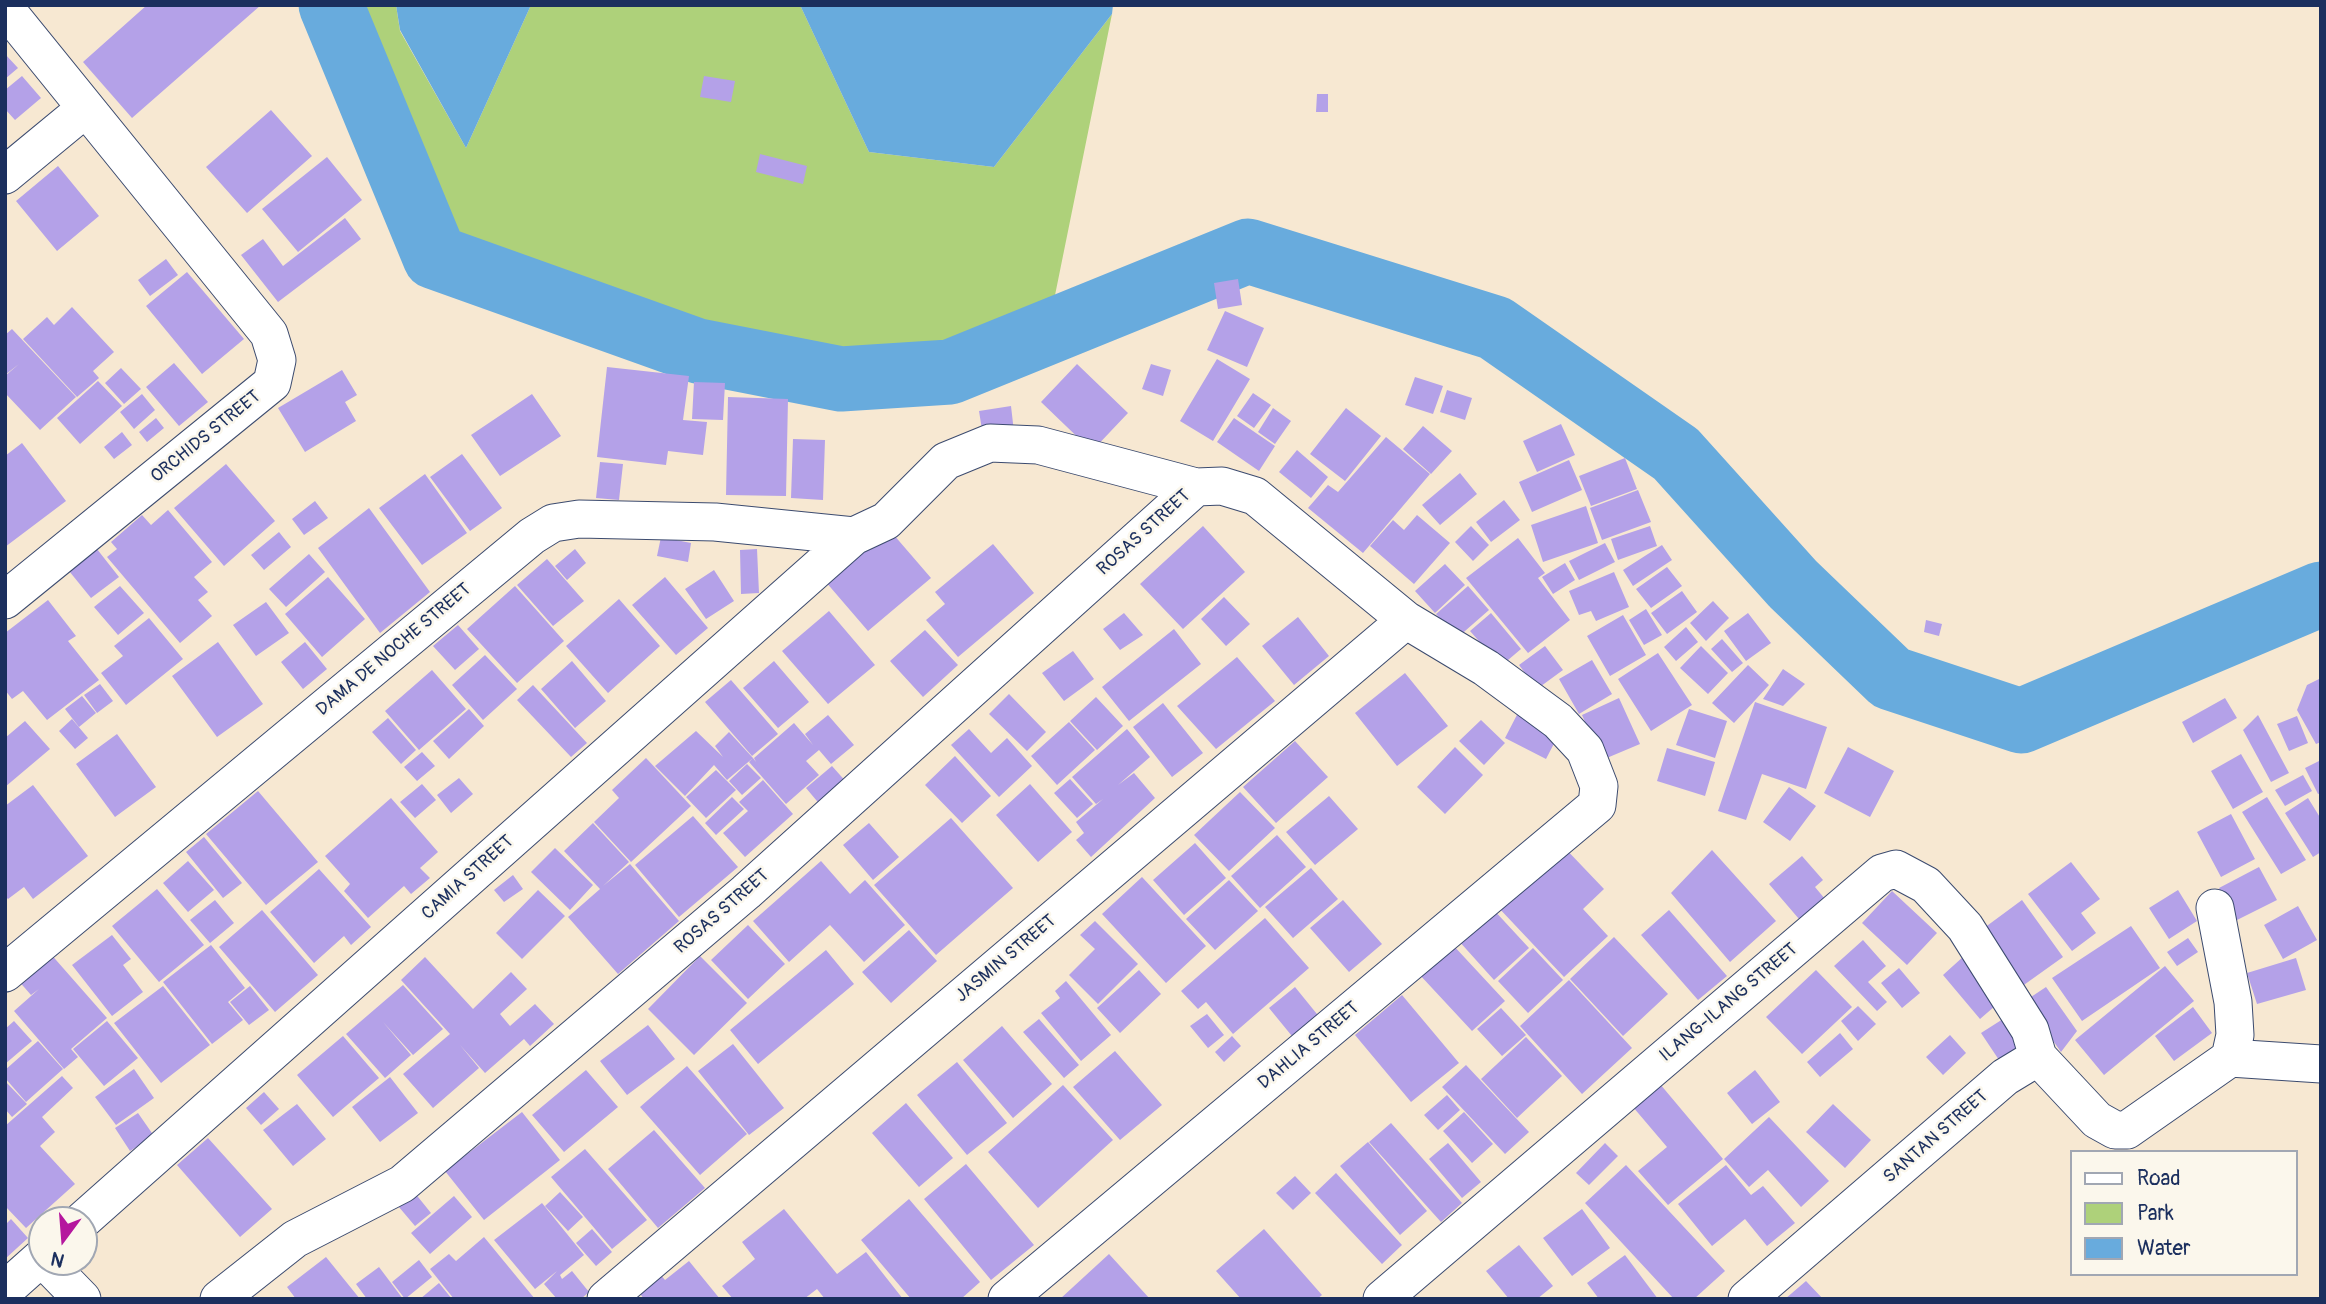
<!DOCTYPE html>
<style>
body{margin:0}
#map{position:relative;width:2326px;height:1304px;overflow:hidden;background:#f7e8d2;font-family:Pangolin,sans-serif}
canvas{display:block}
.frame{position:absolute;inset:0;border:7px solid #1b2f5e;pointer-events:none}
.legend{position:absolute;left:2070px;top:1150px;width:228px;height:126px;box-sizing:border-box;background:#fbf7ec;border:2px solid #a1a7b3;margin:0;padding:9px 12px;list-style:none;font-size:21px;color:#1b2f5e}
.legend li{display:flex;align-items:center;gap:14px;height:35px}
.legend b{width:35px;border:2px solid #a1a7b3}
.north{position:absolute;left:28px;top:1206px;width:70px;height:70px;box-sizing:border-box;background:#fbf7ec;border:2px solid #a1a7b3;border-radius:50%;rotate:196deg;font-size:19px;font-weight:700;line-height:28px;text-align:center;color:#1b2f5e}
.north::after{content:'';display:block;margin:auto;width:24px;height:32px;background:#b5179e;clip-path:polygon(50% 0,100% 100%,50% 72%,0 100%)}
</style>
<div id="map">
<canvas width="2326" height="1304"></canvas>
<div class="frame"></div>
<ul class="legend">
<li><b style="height:9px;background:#fff"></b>Road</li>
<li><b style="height:19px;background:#aed17a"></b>Park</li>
<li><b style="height:19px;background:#68abdd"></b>Water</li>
</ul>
<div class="north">N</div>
</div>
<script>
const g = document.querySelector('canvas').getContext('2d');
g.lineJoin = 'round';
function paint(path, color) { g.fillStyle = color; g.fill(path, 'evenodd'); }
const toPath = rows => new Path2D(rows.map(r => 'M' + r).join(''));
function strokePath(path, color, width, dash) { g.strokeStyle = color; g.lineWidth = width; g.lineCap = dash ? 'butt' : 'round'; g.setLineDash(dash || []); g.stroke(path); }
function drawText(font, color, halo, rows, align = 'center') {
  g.font = font + ' Pangolin,sans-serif'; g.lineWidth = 5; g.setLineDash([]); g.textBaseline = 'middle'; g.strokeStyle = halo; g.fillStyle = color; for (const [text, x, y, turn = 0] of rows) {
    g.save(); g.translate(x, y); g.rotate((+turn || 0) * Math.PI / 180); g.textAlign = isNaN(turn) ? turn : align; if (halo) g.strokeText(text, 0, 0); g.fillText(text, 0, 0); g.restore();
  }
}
const green = toPath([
 [331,5,396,5,400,31,466,148,531,5,800,5,869,152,994,167,1112,14,1052,310,916,352,698,351,435,257]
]);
const water = toPath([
 [396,5,531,5,466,148,400,30],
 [800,5,1113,5,1112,14,994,167,869,152]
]);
const river = toPath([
 [331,5,435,257,698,351,841,379,950,372,1248,251,1495,328,1676,454,1793,584,1891,678,2021,721,2321,594]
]);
const building = toPath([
 [147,5,261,5,132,118,83,62],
 [5,54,18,68,5,79],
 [22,76,41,98,15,120,5,109,5,90],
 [704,76,735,81,731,102,700,97],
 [1317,94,1328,94,1328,112,1316,112],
 [271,110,312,156,247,213,206,167],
 [760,154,807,166,803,184,756,172],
 [327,157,362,200,298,252,262,209],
 [58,166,99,216,57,251,16,201],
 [345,218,361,239,278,302,241,255,263,239,283,266],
 [166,259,178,275,150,296,138,280],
 [187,272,244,339,202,374,146,306],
 [1238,279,1242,305,1218,309,1214,283],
 [72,307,114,352,93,371,99,378,77,397,23,339,47,317,54,325],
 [1225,311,1264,328,1247,367,1207,350],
 [12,329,76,397,40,430,5,393,5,376,19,364,5,375,5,335],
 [1217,359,1250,379,1213,441,1180,421],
 [174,363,208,402,179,426,146,387],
 [1077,364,1128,413,1092,451,1041,402],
 [1151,364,1171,370,1163,396,1142,389],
 [607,367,689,376,683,420,707,422,703,455,668,451,666,465,597,457],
 [121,368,141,389,124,404,105,383],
 [342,370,357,395,345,402,356,421,305,452,278,408],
 [1415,377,1443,386,1433,414,1405,405],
 [98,381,122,406,80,444,57,418],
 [694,382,725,383,723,420,692,419],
 [1447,390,1472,398,1465,420,1440,412],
 [1253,393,1271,405,1254,428,1237,416],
 [142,394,155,410,134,429,120,412],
 [532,394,561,436,500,476,471,435],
 [728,397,788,399,786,496,726,495],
 [1011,406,1014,432,983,436,979,411],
 [1273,408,1291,421,1275,444,1258,432],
 [1346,408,1381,436,1345,481,1310,454],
 [156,418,164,428,147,442,139,432],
 [1234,418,1275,446,1259,471,1217,442],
 [1561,424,1575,455,1537,472,1523,441],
 [1423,426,1452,451,1431,474,1403,449],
 [122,432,132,445,114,459,104,447],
 [1386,437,1430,474,1363,553,1308,508,1328,485,1338,492],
 [793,439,825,440,823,500,791,498],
 [22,443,66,501,5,547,5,456],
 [1297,450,1328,477,1311,498,1279,472],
 [462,454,502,508,470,531,430,477],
 [1625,458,1637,489,1591,506,1579,476],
 [1569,460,1582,490,1532,512,1519,482],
 [600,462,623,464,619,500,596,498],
 [226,464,275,521,224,566,174,508],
 [1460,473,1477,494,1440,525,1422,505],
 [425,474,467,533,422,565,379,508],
 [1638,490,1651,522,1602,540,1590,508],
 [1504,500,1520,520,1491,542,1476,522],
 [315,501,328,518,304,535,292,519],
 [1586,506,1598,543,1543,562,1531,525],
 [369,508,430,592,380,633,318,548],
 [168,510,212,562,194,577,208,592,198,600,212,616,180,643,107,557,117,549,111,542,142,515,151,525],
 [1417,515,1450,543,1414,584,1370,546,1393,520,1404,530],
 [1203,526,1245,572,1183,629,1140,584],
 [1471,526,1489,545,1473,561,1455,542],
 [1650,526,1657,546,1618,560,1611,539],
 [887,527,931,578,868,631,825,581],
 [279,532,291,547,264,570,251,555],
 [661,537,691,543,688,562,657,556],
 [1518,538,1545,573,1538,578,1570,620,1528,653,1466,578],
 [1605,543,1615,562,1579,580,1569,561],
 [93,544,119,577,91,598,65,566],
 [993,544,1034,593,958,657,926,620,945,604,935,592],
 [1662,545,1672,560,1633,586,1623,570],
 [575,549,586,563,567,580,555,566],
 [757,549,759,593,741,594,740,550],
 [309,554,325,572,286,607,269,589],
 [547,559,584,601,553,626,517,585],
 [1565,563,1575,580,1553,594,1542,577],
 [1445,564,1465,585,1435,613,1415,591],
 [1667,567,1682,586,1651,608,1636,589],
 [714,570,734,601,706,619,685,589],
 [1614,572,1629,607,1596,621,1591,611,1579,615,1569,591],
 [328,577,365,619,322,657,285,614],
 [665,577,708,628,676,655,632,605],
 [120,586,144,613,118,635,94,607],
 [515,586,564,641,517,683,467,629],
 [1468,586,1489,610,1457,638,1436,614],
 [1682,591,1697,612,1667,634,1651,613],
 [1224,597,1250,624,1226,646,1201,619],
 [619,599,660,646,608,693,566,646],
 [48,600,76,636,68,641,99,680,47,720,23,691,12,699,5,690,5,633],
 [1713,601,1729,618,1706,641,1690,623],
 [266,602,289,633,256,656,233,625],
 [1646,609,1662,635,1644,645,1629,620],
 [829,611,875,665,828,704,782,651],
 [1124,613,1143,635,1120,650,1103,629],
 [1491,613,1521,649,1501,666,1470,631],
 [1748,613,1771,643,1746,661,1724,631],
 [1623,615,1646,655,1610,676,1587,636],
 [1298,617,1329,656,1294,685,1262,646],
 [149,618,183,659,126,705,101,673,123,656,114,646],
 [1926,620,1942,624,1939,636,1924,632],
 [458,625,479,649,455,670,433,646],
 [1686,627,1698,642,1676,661,1664,647],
 [1174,629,1201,664,1129,721,1102,687],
 [925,630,958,665,923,697,890,661],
 [1722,639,1743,663,1732,672,1711,649],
 [218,642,263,704,217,737,172,676],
 [305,642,327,669,303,689,281,662],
 [1545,646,1563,670,1537,689,1519,665],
 [1701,646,1728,673,1708,694,1680,668],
 [1073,651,1094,679,1064,701,1042,673],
 [1658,653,1692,705,1651,731,1618,679],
 [485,655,517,689,483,720,452,685],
 [1237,657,1275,701,1216,749,1177,706],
 [1592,660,1612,694,1579,714,1559,679],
 [572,661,606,701,575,728,541,689],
 [774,661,809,702,778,728,743,688],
 [1748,665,1769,685,1734,723,1712,703],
 [1783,669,1805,684,1783,706,1763,699],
 [432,670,466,709,419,750,385,711],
 [1405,673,1448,726,1397,766,1355,713],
 [2321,678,2321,742,2316,744,2297,710,2307,685],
 [731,680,778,734,752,756,705,702],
 [100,684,113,701,97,713,84,695],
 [533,685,587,743,571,757,517,700],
 [1009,694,1046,732,1027,751,989,714],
 [82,696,96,713,79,727,65,709],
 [1096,697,1123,726,1097,750,1070,721],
 [1619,698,1640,744,1602,760,1582,715],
 [2225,698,2237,718,2193,743,2182,722],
 [1755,702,1827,727,1806,789,1762,774,1746,820,1718,811],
 [1163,703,1203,753,1172,777,1133,727],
 [469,709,484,726,449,759,433,741],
 [1520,709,1561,730,1546,759,1505,738],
 [1689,709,1727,721,1715,758,1676,745],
 [828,715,854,745,831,764,819,750,806,761,819,775,786,804,749,762,753,758,756,762,754,758,794,723,813,745,805,734],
 [2258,715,2289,773,2271,782,2243,730],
 [2297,716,2308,743,2289,751,2277,724],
 [388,718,416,750,401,764,372,732],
 [72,719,88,738,75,749,59,731],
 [1481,720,1505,743,1484,765,1459,741],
 [25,721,50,749,5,787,5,738],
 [1069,722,1095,750,1057,785,1031,756],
 [969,729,991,753,1007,738,1032,766,999,797,951,745],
 [1127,729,1150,757,1118,785,1134,773,1155,798,1091,857,1076,840,1084,833,1076,822,1103,799,1096,804,1072,777],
 [696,731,723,757,715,746,729,732,753,758,727,780,714,765,685,796,655,766],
 [117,734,156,787,115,817,76,764],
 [1295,741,1328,777,1276,823,1243,787],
 [1455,747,1483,775,1445,814,1417,787],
 [1848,747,1894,771,1870,817,1824,793],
 [1667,748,1715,762,1705,796,1657,781],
 [422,752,435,766,417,781,404,767],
 [2241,754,2263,792,2233,809,2211,771],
 [955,756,991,796,962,823,925,785],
 [646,758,691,806,631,862,594,822,619,798,612,790],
 [2321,760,2321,793,2318,794,2305,768],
 [747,764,761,778,742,795,729,781],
 [832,766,848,784,822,807,806,788],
 [716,770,736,790,706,818,686,797],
 [2303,775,2312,791,2285,806,2275,790],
 [459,778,473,794,451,813,437,795],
 [1070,779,1093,804,1077,818,1054,793],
 [763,780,793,814,745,857,723,833,748,811,739,802],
 [422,784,436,800,415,818,400,802],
 [1030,784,1072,832,1038,862,996,815],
 [33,785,88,856,33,899,24,887,8,899,5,896,5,806],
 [1789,787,1816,806,1790,841,1763,822],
 [258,791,318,862,266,905,206,834],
 [1240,792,1275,828,1229,871,1194,835],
 [1329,796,1358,829,1315,865,1286,832],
 [732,797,744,809,716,835,705,823],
 [2267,797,2306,860,2281,874,2242,812],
 [391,798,438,852,420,868,430,878,411,894,404,886,368,918,344,891,350,884,325,856],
 [2308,798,2321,819,2321,852,2313,857,2285,813],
 [2231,814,2255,859,2221,877,2197,832],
 [693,816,738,867,679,917,635,865],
 [951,818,1013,888,936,955,874,885],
 [593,823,629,862,603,886,630,864,679,921,618,974,568,917,600,889,564,851],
 [869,823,899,857,873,880,843,845],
 [1277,835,1306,867,1260,908,1231,876],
 [204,837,242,883,223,898,186,852],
 [1195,843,1226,878,1184,915,1153,880],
 [1562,845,1604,889,1583,909,1608,936,1564,977,1497,906],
 [555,848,593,885,570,910,531,872],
 [1712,850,1776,921,1730,962,1671,893],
 [1802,856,1823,880,1815,887,1830,905,1805,926,1769,884],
 [188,861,214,890,188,912,163,883],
 [821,861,850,894,865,880,905,925,864,962,830,925,789,962,753,921],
 [2071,862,2100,899,2081,913,2096,933,2072,951,2028,894],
 [2259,867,2277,900,2235,921,2219,888],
 [1311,868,1338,899,1293,938,1265,907],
 [319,869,371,927,351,945,344,936,314,963,270,912],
 [513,875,523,889,504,902,494,890],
 [1142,877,1206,946,1166,983,1102,914],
 [1229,880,1258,911,1215,950,1186,919],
 [157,889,204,945,159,982,112,926],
 [538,890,565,916,522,959,496,933],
 [2178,890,2197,921,2169,939,2149,908],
 [1892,891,1937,933,1907,965,1862,923],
 [215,900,234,923,210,943,190,920],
 [1343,900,1382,944,1349,972,1310,928],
 [2022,900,2063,957,2021,987,1980,931],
 [2298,906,2317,940,2283,959,2264,925],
 [1492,908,1529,948,1494,980,1458,940],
 [262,910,318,975,275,1012,219,947],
 [1669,910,1727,976,1698,1000,1641,935],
 [1265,918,1309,968,1233,1034,1206,1002,1198,1009,1181,991],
 [1095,921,1138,964,1098,1004,1069,975,1095,949,1080,935],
 [748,925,785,964,748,999,711,960],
 [2131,926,2160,968,2082,1021,2052,978],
 [909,930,937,961,891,1003,862,972],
 [112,935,131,959,123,965,143,992,112,1016,72,965],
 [1614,937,1668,994,1623,1036,1570,979],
 [2188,938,2198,952,2177,966,2167,952],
 [1863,940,1886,966,1868,982,1887,1002,1877,1011,1834,966],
 [1452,944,1505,1001,1472,1031,1419,974],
 [211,945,245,988,228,1002,243,1020,212,1044,163,982],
 [1533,948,1563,980,1528,1013,1498,981],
 [826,950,854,984,758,1064,730,1030],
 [49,952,107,1018,71,1049,78,1057,64,1069,14,1011,39,989,31,995,17,979],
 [700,956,747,1003,694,1055,648,1009],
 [1964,956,2002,1000,1980,1019,1943,975],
 [425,957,473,1009,511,972,527,989,500,1014,510,1026,535,1004,554,1024,530,1046,524,1039,485,1073,460,1045,479,1068,433,1108,403,1074,450,1034,401,980],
 [2296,958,2306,990,2257,1004,2247,973],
 [2165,966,2194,1001,2104,1075,2075,1040],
 [1899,968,1920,993,1902,1008,1881,983],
 [1139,970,1161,994,1120,1033,1097,1008],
 [1816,970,1852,1007,1802,1054,1766,1017],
 [1569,980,1632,1048,1582,1094,1520,1026],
 [1066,981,1111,1035,1081,1061,1041,1013,1060,998,1055,991],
 [403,985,443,1029,413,1055,383,1022,411,1055,385,1078,346,1034],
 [163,986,210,1045,161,1083,114,1023],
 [250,986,269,1010,249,1025,230,1002],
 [1295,987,1321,1019,1296,1041,1269,1008],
 [2046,987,2077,1031,2061,1052,2025,1001],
 [1402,995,1459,1063,1411,1102,1355,1035],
 [1858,1006,1876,1024,1858,1041,1841,1021],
 [2193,1007,2212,1033,2174,1061,2155,1036],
 [1501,1008,1526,1035,1502,1056,1477,1029],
 [1207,1014,1224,1035,1208,1048,1190,1026],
 [1039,1019,1079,1065,1064,1078,1023,1032],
 [2003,1019,2021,1045,1999,1060,1981,1033],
 [14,1021,32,1041,5,1064,5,1029],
 [107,1021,138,1058,104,1086,73,1049],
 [648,1025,675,1059,627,1095,600,1061],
 [1002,1026,1052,1084,1013,1118,963,1060],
 [1840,1033,1853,1049,1820,1077,1807,1062],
 [1950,1035,1966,1053,1943,1075,1926,1057],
 [343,1036,379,1078,333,1117,297,1075],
 [1232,1036,1241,1046,1224,1062,1215,1052],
 [1526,1037,1562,1076,1517,1118,1481,1079],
 [38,1041,63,1069,26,1102,5,1078,5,1070],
 [733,1044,784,1108,749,1135,698,1071],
 [1115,1051,1162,1105,1120,1140,1073,1087],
 [957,1062,1007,1123,967,1155,917,1095],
 [1466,1065,1529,1132,1505,1154,1442,1087],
 [687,1066,747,1134,700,1175,640,1107],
 [134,1069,154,1098,116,1125,95,1097],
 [586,1070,618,1107,564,1152,532,1115],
 [1755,1070,1780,1102,1752,1124,1727,1093],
 [62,1076,73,1088,42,1117,55,1132,40,1146,75,1184,26,1228,5,1206,5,1126],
 [390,1077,418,1113,380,1142,352,1107],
 [5,1081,27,1104,12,1117,5,1109],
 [1660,1084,1723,1159,1668,1205,1638,1171,1667,1147,1633,1107],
 [1063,1085,1113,1140,1038,1208,988,1152],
 [264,1092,279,1109,261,1125,246,1108],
 [1447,1095,1460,1110,1438,1130,1424,1115],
 [906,1103,953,1158,919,1187,872,1133],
 [297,1104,326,1139,293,1166,263,1130],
 [1833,1104,1871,1140,1845,1168,1806,1132],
 [522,1112,560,1160,484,1220,445,1171],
 [1464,1112,1493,1144,1472,1163,1443,1131],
 [138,1113,154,1136,130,1151,115,1128],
 [1769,1117,1829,1181,1801,1207,1768,1170,1749,1187,1724,1159],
 [1391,1123,1462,1203,1441,1222,1369,1142],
 [654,1130,705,1188,658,1228,608,1169],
 [208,1138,272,1209,240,1237,177,1165],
 [1368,1142,1427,1211,1400,1235,1340,1166],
 [1448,1143,1481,1182,1462,1198,1429,1159],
 [1605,1143,1618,1156,1589,1185,1576,1173],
 [585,1149,647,1220,612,1249,551,1177],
 [966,1164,1034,1245,991,1280,924,1199],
 [1626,1165,1725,1271,1694,1299,1674,1299,1585,1203],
 [1726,1165,1751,1195,1763,1186,1795,1223,1767,1246,1745,1219,1712,1246,1678,1204],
 [1336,1173,1402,1245,1382,1264,1315,1193],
 [1295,1176,1311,1193,1293,1210,1276,1193],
 [410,1187,431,1213,415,1226,393,1200],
 [560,1192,583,1217,568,1231,545,1206],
 [454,1196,472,1217,430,1254,411,1233],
 [909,1199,980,1282,961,1299,911,1299,861,1240],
 [542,1203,584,1255,560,1275,562,1279,572,1271,589,1292,581,1299,557,1299,544,1284,557,1271,535,1289,494,1240],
 [784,1209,837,1274,866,1252,903,1299,825,1299,817,1289,804,1299,733,1299,722,1286,755,1259,742,1242],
 [1582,1209,1610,1248,1572,1276,1543,1238],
 [11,1219,28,1238,5,1259,5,1225],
 [592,1229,612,1252,596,1266,576,1243],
 [1264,1229,1322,1295,1317,1299,1241,1299,1216,1271],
 [484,1237,535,1299,454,1299,430,1269,449,1254,456,1261],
 [1519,1245,1553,1286,1537,1299,1509,1299,1486,1271],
 [1109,1254,1150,1299,1060,1299],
 [1625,1255,1658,1299,1599,1299,1587,1283],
 [326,1257,360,1299,296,1299,287,1287],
 [419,1260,432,1277,405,1299,392,1282],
 [689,1261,720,1299,644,1299,638,1291,660,1274,665,1280],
 [379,1267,403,1299,367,1299,356,1284],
 [1806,1281,1823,1299,1785,1299],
 [439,1283,452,1299,420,1299]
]);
const minor = toPath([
 [5,8,269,334,277,360,272,383,5,600],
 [5,175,85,109],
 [2215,908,2233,1002,2235,1035,2230,1058],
 [5,973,532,536,553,523,579,519,715,522,854,536],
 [83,1220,854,536,886,521,946,461,990,443,1038,445,1196,487,1222,486,1255,496,1406,620,1486,668,1558,721,1585,750,1599,786,1597,805,1007,1299],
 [46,1262,82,1299],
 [5,1290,42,1257],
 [219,1299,295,1239,402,1184,746,892,1196,487],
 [606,1299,1406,620],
 [1382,1299,1882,873,1896,869,1926,885,1965,927,2030,1030,2038,1057],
 [1747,1299,2005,1077,2038,1057,2097,1120,2115,1130,2127,1130,2230,1058,2321,1064]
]);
const streetNames = [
 ["ORCHIDS STREET",206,437,-39],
 ["ROSAS STREET",1144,533,-42],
 ["DAMA DE NOCHE STREET",394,650,-40],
 ["CAMIA STREET",468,878,-42],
 ["ROSAS STREET",722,912,-41],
 ["JASMIN STREET",1006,959,-40],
 ["ILANG-ILANG STREET",1729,1003,-40],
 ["DAHLIA STREET",1309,1046,-40],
 ["SANTAN STREET",1936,1137,-41]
];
paint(green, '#aed17a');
paint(water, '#68abdd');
strokePath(river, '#68abdd', 65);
paint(building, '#b4a1e8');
strokePath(minor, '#3c4b6f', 39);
strokePath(minor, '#fff', 37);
drawText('18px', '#1b2f5e', '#fbf7ec', streetNames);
</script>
